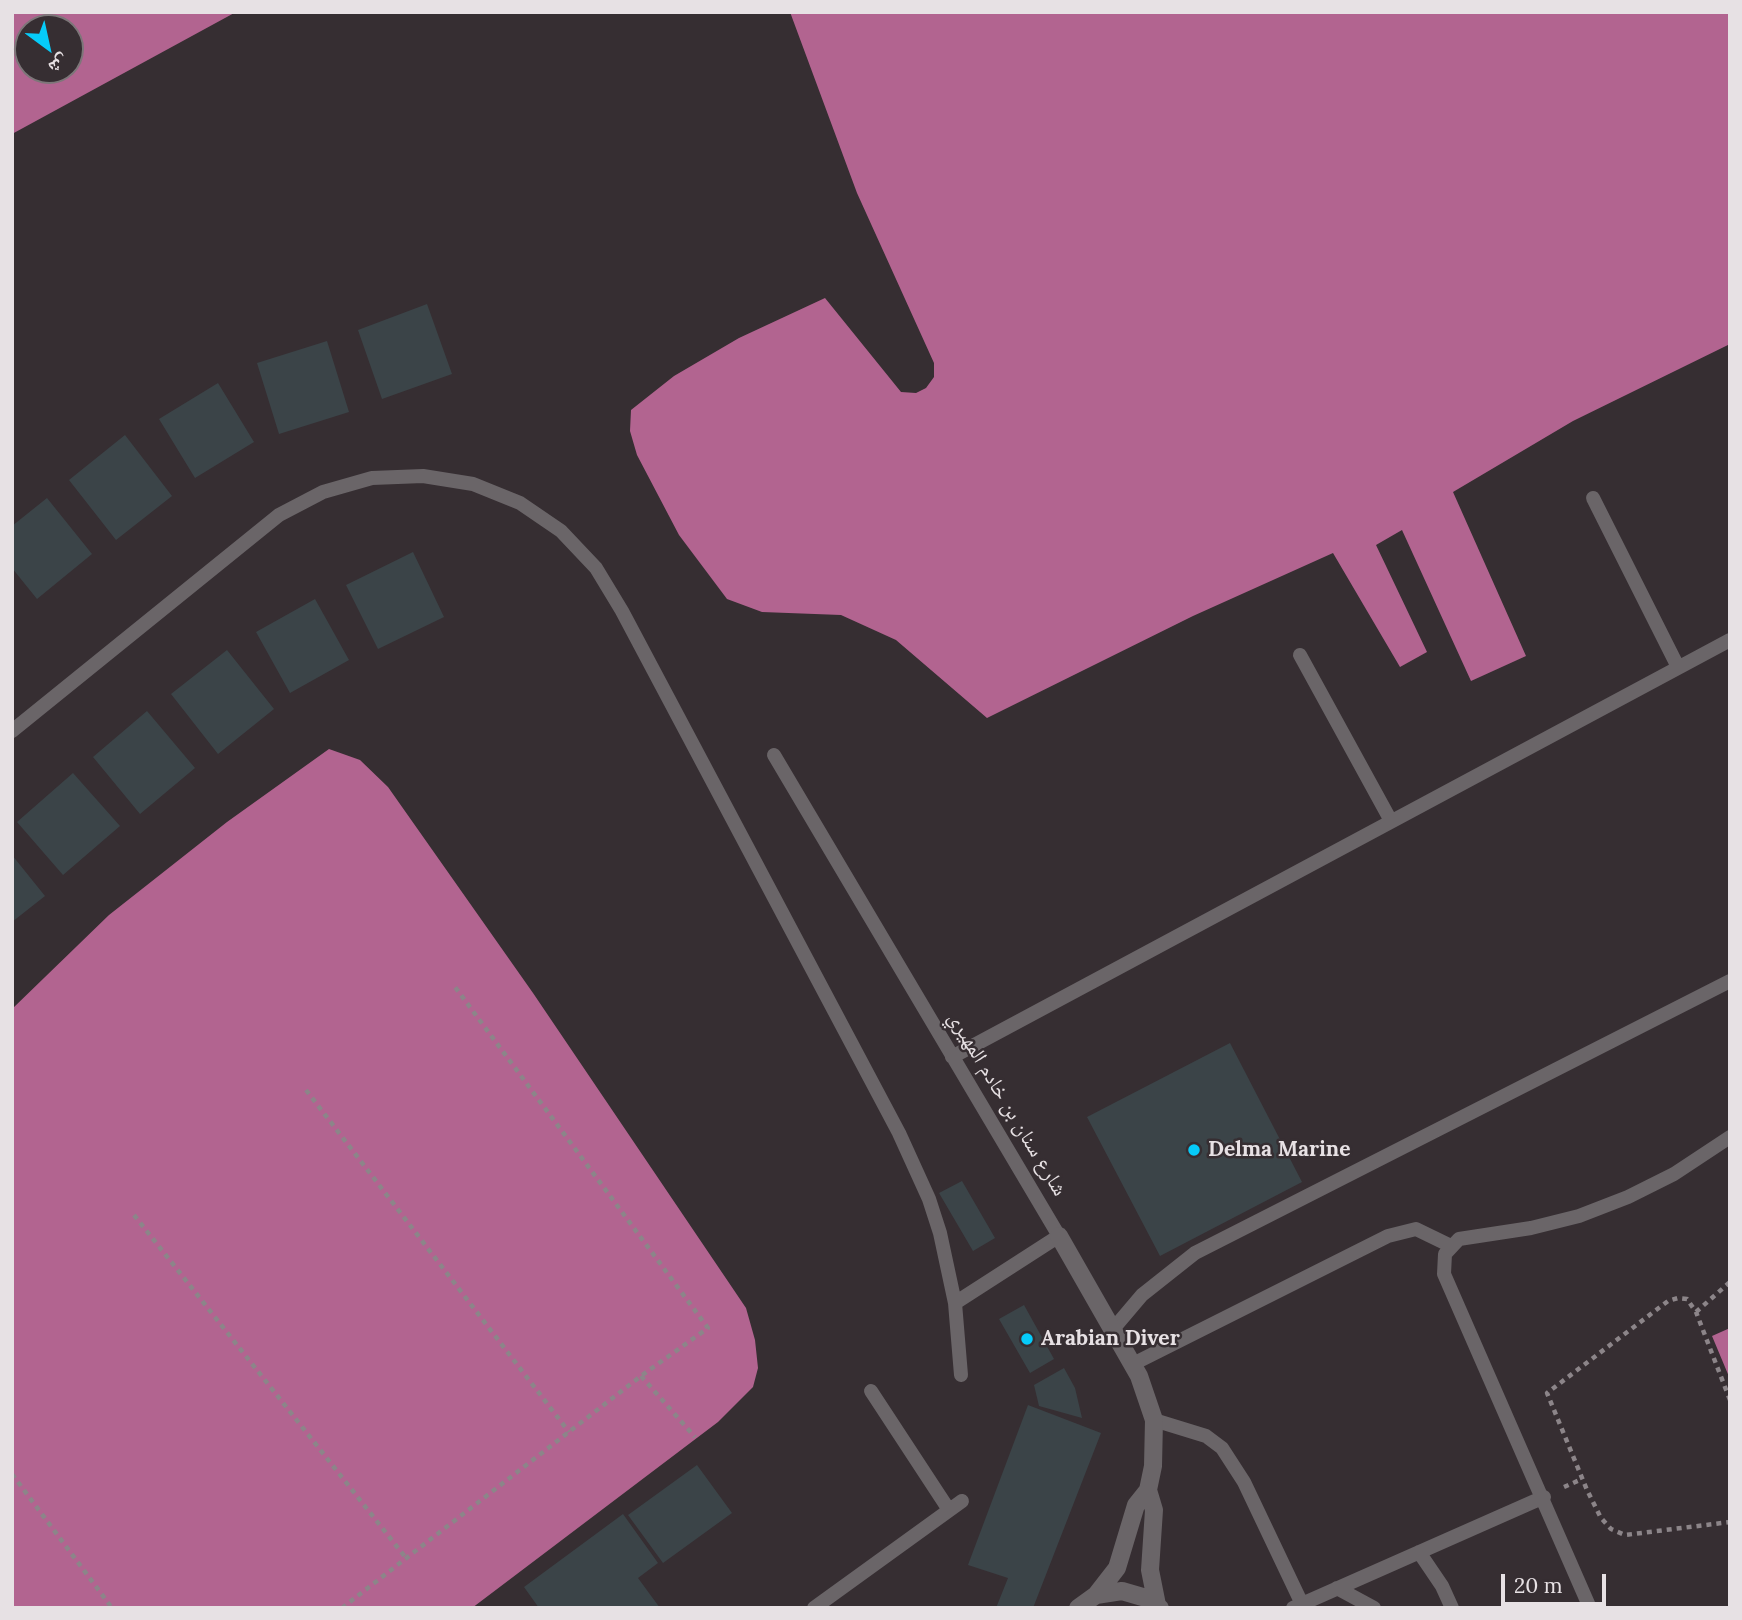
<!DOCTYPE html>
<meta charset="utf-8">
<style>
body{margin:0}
#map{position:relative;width:1742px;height:1620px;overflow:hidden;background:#362e32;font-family:Lora,"Noto Naskh Arabic",serif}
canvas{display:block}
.frame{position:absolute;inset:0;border:14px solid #e7e1e4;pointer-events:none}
.north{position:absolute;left:14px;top:14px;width:70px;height:70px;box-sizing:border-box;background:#362e32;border:2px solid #7d7679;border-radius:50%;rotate:147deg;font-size:19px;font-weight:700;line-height:28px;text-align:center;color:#e7e1e4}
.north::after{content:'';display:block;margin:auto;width:24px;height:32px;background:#06cbf9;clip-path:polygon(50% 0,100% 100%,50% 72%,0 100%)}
.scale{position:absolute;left:1501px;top:1574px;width:105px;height:32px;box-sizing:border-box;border:4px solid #e7e1e4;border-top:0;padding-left:9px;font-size:21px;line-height:24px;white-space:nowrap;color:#e7e1e4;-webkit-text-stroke:5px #362e32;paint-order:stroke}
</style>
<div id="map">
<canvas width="1742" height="1620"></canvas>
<div class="frame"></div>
<div class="north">ش</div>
<div class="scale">20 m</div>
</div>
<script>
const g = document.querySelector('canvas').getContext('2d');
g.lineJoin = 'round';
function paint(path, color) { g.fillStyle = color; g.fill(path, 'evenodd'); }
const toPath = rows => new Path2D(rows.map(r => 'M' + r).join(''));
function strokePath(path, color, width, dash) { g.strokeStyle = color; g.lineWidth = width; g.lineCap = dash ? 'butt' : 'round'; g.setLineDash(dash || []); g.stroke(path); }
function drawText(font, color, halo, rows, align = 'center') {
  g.font = font + ' Lora,"Noto Naskh Arabic",serif'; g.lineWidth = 5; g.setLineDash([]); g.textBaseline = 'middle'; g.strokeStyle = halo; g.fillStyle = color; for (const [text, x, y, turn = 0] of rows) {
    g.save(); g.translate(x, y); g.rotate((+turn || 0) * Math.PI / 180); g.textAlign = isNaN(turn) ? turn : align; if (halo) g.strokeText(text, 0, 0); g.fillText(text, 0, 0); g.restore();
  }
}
const water = toPath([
 [12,12,236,12,12,134],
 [28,28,70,28,70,70,28,70],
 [790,12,1730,12,1730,344,1573,421,1453,492,1526,656,1471,681,1402,530,1376,545,1427,652,1400,667,1333,553,1193,616,987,718,896,640,841,615,762,612,727,599,679,535,637,455,630,431,631,410,674,376,739,338,825,298,901,392,916,393,926,388,934,377,934,363,857,193],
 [329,749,360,760,388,787,533,993,746,1308,755,1340,758,1368,753,1387,718,1422,472,1608,12,1608,12,1009,109,915,227,822],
 [1730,1328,1730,1379,1712,1336]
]);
const building = toPath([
 [427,304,452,374,382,399,358,330],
 [327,341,349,412,279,434,257,363],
 [218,383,254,442,195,478,159,419],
 [125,435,172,496,116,540,69,480],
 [47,498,92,554,37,599,12,568,12,526],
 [413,552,444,617,378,649,346,585],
 [315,599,349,660,290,693,256,632],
 [227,650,274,709,218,754,171,694],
 [147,711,195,768,140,814,93,757],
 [73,773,120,826,63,875,17,822],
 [12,855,45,896,12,922],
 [1230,1043,1302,1182,1160,1256,1087,1117],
 [962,1181,995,1238,973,1251,939,1193],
 [1024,1305,1054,1359,1030,1373,999,1319],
 [1064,1368,1075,1388,1082,1418,1039,1406,1034,1385],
 [1028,1405,1101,1433,1033,1608,996,1608,1008,1578,968,1565],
 [697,1465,732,1513,663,1563,628,1515],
 [623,1514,658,1563,638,1578,660,1608,539,1608,524,1587]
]);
const path = toPath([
 [306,1090,569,1432],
 [134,1215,406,1558],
 [1696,1312,1730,1282],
 [641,1376,695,1437],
 [1730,1400,1696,1312,1687,1299,1678,1298,1668,1301,1547,1393,1587,1490,1601,1518,1611,1529,1625,1535,1730,1522],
 [12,1474,112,1608],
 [1564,1487,1582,1479],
 [342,1608,641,1376,708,1328,455,987]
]);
const service = toPath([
 [1593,498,1678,667],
 [1300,655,1391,821],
 [12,731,279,515,323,492,372,478,423,476,473,484,520,503,561,531,596,568,622,611,899,1133,929,1199,940,1233,955,1303,961,1375],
 [774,755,1059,1236,955,1303],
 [952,1057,1730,640],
 [1114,1328,1142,1295,1195,1253,1730,981],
 [1133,1364,1388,1236,1416,1229,1451,1246],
 [871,1391,949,1510],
 [1154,1420,1206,1436,1222,1448,1244,1482,1302,1604],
 [1419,1552,1442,1586,1452,1608],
 [1337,1588,1374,1608],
 [814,1608,962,1501],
 [1293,1608,1544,1497],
 [1590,1608,1444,1274,1445,1254,1459,1239,1531,1228,1579,1216,1628,1197,1674,1174,1730,1137]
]);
const minor = toPath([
 [1059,1236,1139,1376,1154,1420,1153,1466,1148,1490,1136,1505,1117,1568,1096,1595],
 [1148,1490,1154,1510,1150,1570,1157,1605],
 [1078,1608,1096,1595,1122,1591,1146,1598,1160,1608]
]);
const markers = [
 [1194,1150,7,"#06cbf9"],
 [1027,1339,7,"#06cbf9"]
];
const streetNames = [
 ["شارع سنان بن خادم المهيري",1007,1104,59]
];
const poiNames = [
 ["Delma Marine",1208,1150],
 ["Arabian Diver",1041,1339]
];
paint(water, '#b26490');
paint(building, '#3b4448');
strokePath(path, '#8c8589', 4.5, [5, 5]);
strokePath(service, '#6a6568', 14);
strokePath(minor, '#6a6568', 18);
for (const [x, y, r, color] of markers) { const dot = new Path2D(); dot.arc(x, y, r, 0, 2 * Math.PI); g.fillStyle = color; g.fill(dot); strokePath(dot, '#362e32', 2.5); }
drawText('21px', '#e7e1e4', '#362e32', streetNames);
drawText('bold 21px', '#e7e1e4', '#362e32', poiNames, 'left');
</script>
